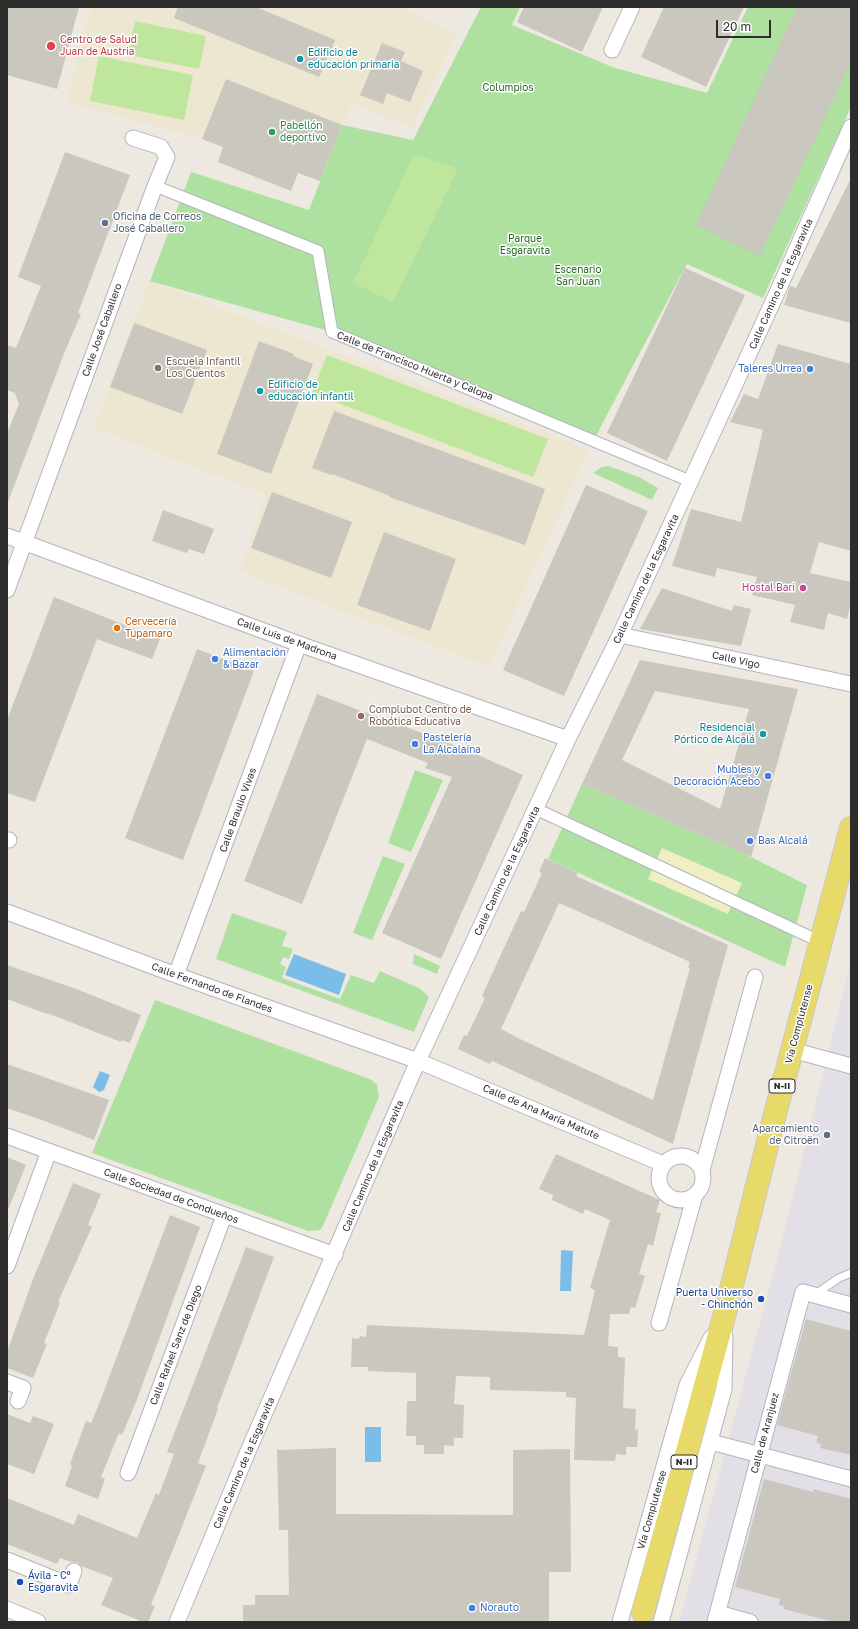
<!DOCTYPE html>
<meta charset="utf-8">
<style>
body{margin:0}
#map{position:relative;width:858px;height:1629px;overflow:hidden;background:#ede9e0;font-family:"Golos Text",sans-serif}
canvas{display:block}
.frame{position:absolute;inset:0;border:8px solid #2c2c2c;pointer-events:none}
.scale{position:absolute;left:716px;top:20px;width:55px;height:18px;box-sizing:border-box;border:2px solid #2c2c2c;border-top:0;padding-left:5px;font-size:12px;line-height:14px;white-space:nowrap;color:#2c2c2c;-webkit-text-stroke:3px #fff;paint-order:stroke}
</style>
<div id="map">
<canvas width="858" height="1629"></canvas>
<div class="frame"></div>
<div class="scale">20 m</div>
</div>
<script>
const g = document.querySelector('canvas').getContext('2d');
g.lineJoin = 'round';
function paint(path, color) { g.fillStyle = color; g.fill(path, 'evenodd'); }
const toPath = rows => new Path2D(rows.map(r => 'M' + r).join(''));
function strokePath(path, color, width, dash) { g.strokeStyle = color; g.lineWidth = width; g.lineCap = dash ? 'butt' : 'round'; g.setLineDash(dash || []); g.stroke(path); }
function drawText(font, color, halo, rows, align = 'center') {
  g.font = font + ' "Golos Text",sans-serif'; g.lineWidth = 3; g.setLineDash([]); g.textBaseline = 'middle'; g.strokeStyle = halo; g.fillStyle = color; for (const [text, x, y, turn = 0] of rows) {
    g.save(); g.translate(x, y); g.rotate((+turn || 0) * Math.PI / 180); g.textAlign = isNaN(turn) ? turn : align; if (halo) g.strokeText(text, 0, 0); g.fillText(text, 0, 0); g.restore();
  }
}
const industrial = toPath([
 [851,960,851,1622,679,1622,778,1256]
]);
const education = toPath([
 [91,7,401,7,457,35,412,128,352,104,342,125,320,181,298,173,291,191,218,162,223,147,202,139,66,102],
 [150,281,589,450,489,667,240,572,266,495,94,428]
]);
const green = toPath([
 [481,7,520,7,512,25,615,68,707,93,748,7,851,7,851,107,763,298,687,264,600,428,595,440,332,332,150,281,191,172,309,210,342,125,413,140],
 [608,466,639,477,658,488,652,500,593,473,602,467],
 [415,770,443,780,411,852,388,843],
 [582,784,751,857,807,885,785,967,548,859],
 [383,856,405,864,372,940,353,933],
 [232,913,287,932,282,946,293,949,289,959,283,957,280,964,286,967,282,978,340,999,351,975,374,983,380,971,419,988,429,997,414,1032,216,959],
 [414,954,440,966,437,974,413,964],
 [155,1000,372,1080,377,1085,379,1097,322,1228,320,1230,308,1231,92,1153]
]);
const sand = toPath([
 [662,848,742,883,728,914,648,879]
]);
const pitch = toPath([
 [135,21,206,36,199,69,128,55],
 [99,56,193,75,184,120,90,101],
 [414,154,458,169,393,302,353,283],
 [327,355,548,439,533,477,312,393]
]);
const water = toPath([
 [294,954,346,974,339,995,285,975],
 [100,1071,110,1075,104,1090,99,1092,93,1087],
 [561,1250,573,1251,571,1291,560,1291],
 [365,1427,381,1427,381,1462,365,1462]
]);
const building = toPath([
 [7,7,79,7,57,89,7,75],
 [178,7,256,7,335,40,319,77,174,18],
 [524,7,603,7,582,52,517,22],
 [664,7,744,7,706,87,641,57],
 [797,7,851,7,851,62,760,256,696,225],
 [382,43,405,52,401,61,423,71,410,102,387,93,383,104,360,95],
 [226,79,342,125,320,181,298,173,291,191,218,162,223,147,202,139],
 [65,152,130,175,78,313,81,314,65,351,8,502,7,502,7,433,19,404,15,393,7,390,7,345,16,348,41,286,18,277],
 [851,178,851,323,784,305,790,286,796,288],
 [685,268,745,295,667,461,607,433],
 [134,323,207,350,182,414,110,387],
 [259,341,294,354,293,356,313,364,271,474,217,454],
 [778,344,851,364,851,551,819,542,810,573,851,582,851,603,847,619,828,613,824,630,790,622,795,605,752,595,757,577,717,568,715,577,672,566,691,509,741,522,763,430,730,422,744,394,758,399],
 [334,411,545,489,525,545,389,497,390,496,332,474,331,475,312,468],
 [586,485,648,511,564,696,503,670],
 [272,492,352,522,331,578,251,548],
 [163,510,214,529,204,554,189,549,187,553,152,541],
 [384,532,456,559,430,631,357,605],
 [662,588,732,611,734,605,751,609,741,646,640,629],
 [54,597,160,639,152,659,97,639,35,802,7,793,7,720],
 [197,649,254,671,183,860,125,838],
 [640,660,798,689,751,857,582,784],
 [655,691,749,709,720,809,622,760],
 [317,694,398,725,398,724,464,749,523,775,441,959,382,933,452,777,425,768,428,763,367,739,302,904,244,881],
 [545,858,578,873,576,876,728,945,673,1144,492,1061,490,1064,458,1049,464,1035,467,1036,485,998,482,996,509,937,521,911,524,912,542,873,539,872],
 [559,903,602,922,690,962,688,968,690,968,653,1100,524,1041,501,1029],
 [7,965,79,990,141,1015,130,1043,122,1040,121,1042,47,1013,47,1014,7,999],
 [7,1064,109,1100,94,1140,50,1123,7,1108],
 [556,1154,660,1200,656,1212,661,1213,653,1246,648,1244,639,1274,645,1276,635,1308,631,1307,629,1314,610,1314,608,1346,618,1347,618,1357,625,1358,623,1408,636,1409,635,1429,638,1430,637,1447,626,1447,626,1455,616,1454,615,1461,574,1460,576,1398,566,1397,566,1392,490,1390,490,1377,456,1376,454,1404,464,1405,463,1438,454,1438,454,1446,444,1445,444,1454,424,1454,424,1445,416,1445,416,1436,406,1436,407,1401,416,1401,416,1373,368,1371,368,1367,351,1367,352,1338,359,1339,360,1336,366,1337,367,1325,584,1335,595,1290,590,1288,610,1220,585,1209,583,1214,552,1200,553,1195,539,1189],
 [7,1157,26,1165,8,1210,7,1209],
 [73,1183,101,1194,88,1225,92,1227,58,1302,60,1303,44,1343,47,1344,33,1378,7,1368,7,1352,33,1279],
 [170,1215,200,1227,136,1402,122,1435,119,1433,101,1477,105,1479,98,1499,65,1486,72,1466,70,1464,86,1421,91,1423,99,1404],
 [246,1247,274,1257,217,1408,218,1409,198,1463,206,1466,151,1605,155,1606,148,1622,143,1622,101,1605,113,1578,81,1566,77,1562,72,1562,60,1558,57,1564,7,1544,7,1498,74,1525,78,1514,137,1538,156,1493,159,1495,174,1454,167,1452],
 [806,1319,851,1331,851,1455,820,1448,821,1444,816,1443,818,1436,777,1425],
 [7,1414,30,1423,33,1416,54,1424,34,1474,7,1464],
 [336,1448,336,1514,513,1515,513,1450,570,1449,571,1572,549,1572,549,1622,243,1622,243,1605,255,1605,255,1595,289,1595,288,1530,279,1530,277,1450],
 [764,1479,813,1492,814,1489,851,1499,851,1622,834,1622,783,1609,784,1606,779,1605,780,1599,735,1587]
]);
const service = toPath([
 [814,1295,839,1278,851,1273]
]);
const pedestrian = toPath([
 [155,186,318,251,332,332,690,481],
 [536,809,821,942]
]);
const minor = toPath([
 [612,50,632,7],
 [7,536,299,644,568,739],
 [7,590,155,186,167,157,161,147,133,138],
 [620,635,851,684],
 [7,840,9,840],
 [7,912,176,975,418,1061,663,1164],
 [176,975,299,644],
 [792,1050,851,1066],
 [7,1136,335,1255],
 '659 1178a22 22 0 1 1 44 0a22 22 0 1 1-44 0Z',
 [702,1170,755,977],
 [7,1266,49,1151],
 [659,1323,695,1195],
 [7,1382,23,1388,18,1401],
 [711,1442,851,1479],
 [128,1473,224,1216],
 [7,1560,69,1585,74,1571],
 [7,1609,38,1622],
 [718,1613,750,1622],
 [177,1622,249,1449,418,1061,568,739,620,635,776,295,851,127],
 [620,1622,687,1385,711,1338],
 [661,1622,724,1389,725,1336],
 [715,1622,803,1292,851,1305]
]);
const primary = toPath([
 [643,1612,725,1313,773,1122,851,828]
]);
const markers = [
 [51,46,5,"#e0444e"],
 [300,59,4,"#0f9aa8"],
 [272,132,4,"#2e9e5b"],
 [105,223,4,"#5c6f8a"],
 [158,368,4,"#8d6e63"],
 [810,369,4,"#3f7fe0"],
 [260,391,4,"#0f9aa8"],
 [803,588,4,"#d1479c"],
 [117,628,4,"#e8710a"],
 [215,659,4,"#3f7fe0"],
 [361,716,4,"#8d6e63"],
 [763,734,4,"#0f9aa8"],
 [415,744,4,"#3f7fe0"],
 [768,776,4,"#3f7fe0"],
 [750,841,4,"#3f7fe0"],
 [827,1135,4,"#5c6f8a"],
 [761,1299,4,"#1a4fb4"],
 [20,1582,4,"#1a4fb4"],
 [472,1608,4,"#3f7fe0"]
];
const shields = [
 [782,1086,26],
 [684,1462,26]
];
const shieldNames = [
 ["N-II",782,1086],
 ["N-II",684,1462]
];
const healthNames = [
 ["Centro de Salud",60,40],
 ["Juan de Austria",60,52]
];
const cultureNames = [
 ["Edificio de",308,53],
 ["educación primaria",308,65],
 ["Edificio de",268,385],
 ["educación infantil",268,397],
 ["Residencial",755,728,"right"],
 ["Pórtico de Alcalá",755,740,"right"]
];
const parkNames = [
 ["Columpios",508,88],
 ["Parque",525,239],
 ["Esgaravita",525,251],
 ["Escenario",578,270],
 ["San Juan",578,282]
];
const leisureNames = [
 ["Pabellón",280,126],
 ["deportivo",280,138]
];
const serviceNames = [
 ["Oficina de Correos",113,217],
 ["José Caballero",113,229],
 ["Aparcamiento",819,1129,"right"],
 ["de Citroën",819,1141,"right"]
];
const streetNames = [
 ["Calle Camino de la Esgaravita",781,284,-66],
 ["Calle José Caballero",102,330,-70],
 ["Calle de Francisco Huerta y Calopa",415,366,22],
 ["Calle Camino de la Esgaravita",646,579,-65],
 ["Calle Luis de Madrona",287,639,20],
 ["Calle Vigo",736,660,12],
 ["Calle Braulio Vivas",238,810,-70],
 ["Calle Camino de la Esgaravita",507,871,-65],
 ["Calle Fernando de Flandes",212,988,20],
 ["Vía Complutense",799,1024,-75],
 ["Calle de Ana María Matute",541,1112,23],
 ["Calle Camino de la Esgaravita",373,1166,-67],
 ["Calle Sociedad de Condueños",171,1196,20],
 ["Calle Rafael Sanz de Diego",176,1345,-69],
 ["Calle de Aranjuez",765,1433,-75],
 ["Calle Camino de la Esgaravita",244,1463,-67],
 ["Vía Complutense",652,1510,-74]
];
const educationNames = [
 ["Escuela Infantil",166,362],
 ["Los Cuentos",166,374],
 ["Complubot Centro de",369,710],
 ["Robótica Educativa",369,722]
];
const shopNames = [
 ["Taleres Urrea",802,369,"right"],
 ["Alimentación",223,653],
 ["& Bazar",223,665],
 ["Pastelería",423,738],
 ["La Alcalaína",423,750],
 ["Mubles y",760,770,"right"],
 ["Decoración Acebo",760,782,"right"],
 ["Bas Alcalá",758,841],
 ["Norauto",480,1608]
];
const hotelNames = [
 ["Hostal Bari",795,588]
];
const foodNames = [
 ["Cervecería",125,622],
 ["Tupamaro",125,634]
];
const transitNames = [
 ["Puerta Universo",753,1293],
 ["- Chinchón",753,1305],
 ["Ávila - Cº",28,1576,"left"],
 ["Esgaravita",28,1588,"left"]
];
paint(industrial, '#e2e0e6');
paint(education, '#ede7d1');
paint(green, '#aee0a0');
paint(sand, '#efeec5');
paint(pitch, '#bee69d');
paint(water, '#7abde8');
paint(building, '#c9c7be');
strokePath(service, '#b3b4bf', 9);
strokePath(pedestrian, '#b3b4bf', 13);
strokePath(minor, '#b3b4bf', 17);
strokePath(primary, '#c8c8c8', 24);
strokePath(service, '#fff', 7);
strokePath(pedestrian, '#fff', 11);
strokePath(minor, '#fff', 15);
strokePath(primary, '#e8da69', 22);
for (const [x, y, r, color] of markers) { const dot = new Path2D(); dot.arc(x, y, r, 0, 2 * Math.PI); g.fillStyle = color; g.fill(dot); strokePath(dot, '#fff', 1.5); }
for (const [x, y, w] of shields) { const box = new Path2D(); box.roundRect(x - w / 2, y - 7, w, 14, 3); g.fillStyle = '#fff'; g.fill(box); strokePath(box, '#2c2c2c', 1); }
drawText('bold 9px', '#2c2c2c', null, shieldNames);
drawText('10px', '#be3a42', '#fff', healthNames, 'left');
drawText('10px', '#0d838f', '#fff', cultureNames, 'left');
drawText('10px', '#266620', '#fff', parkNames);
drawText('10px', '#27864d', '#fff', leisureNames, 'left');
drawText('10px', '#4e5e75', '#fff', serviceNames, 'left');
drawText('10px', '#2c2c2c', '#fff', streetNames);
drawText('10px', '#785e54', '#fff', educationNames, 'left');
drawText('10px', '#366cbe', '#fff', shopNames, 'left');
drawText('10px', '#b23c85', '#fff', hotelNames, 'right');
drawText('10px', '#c56008', '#fff', foodNames, 'left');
drawText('10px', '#164399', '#fff', transitNames, 'right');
</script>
